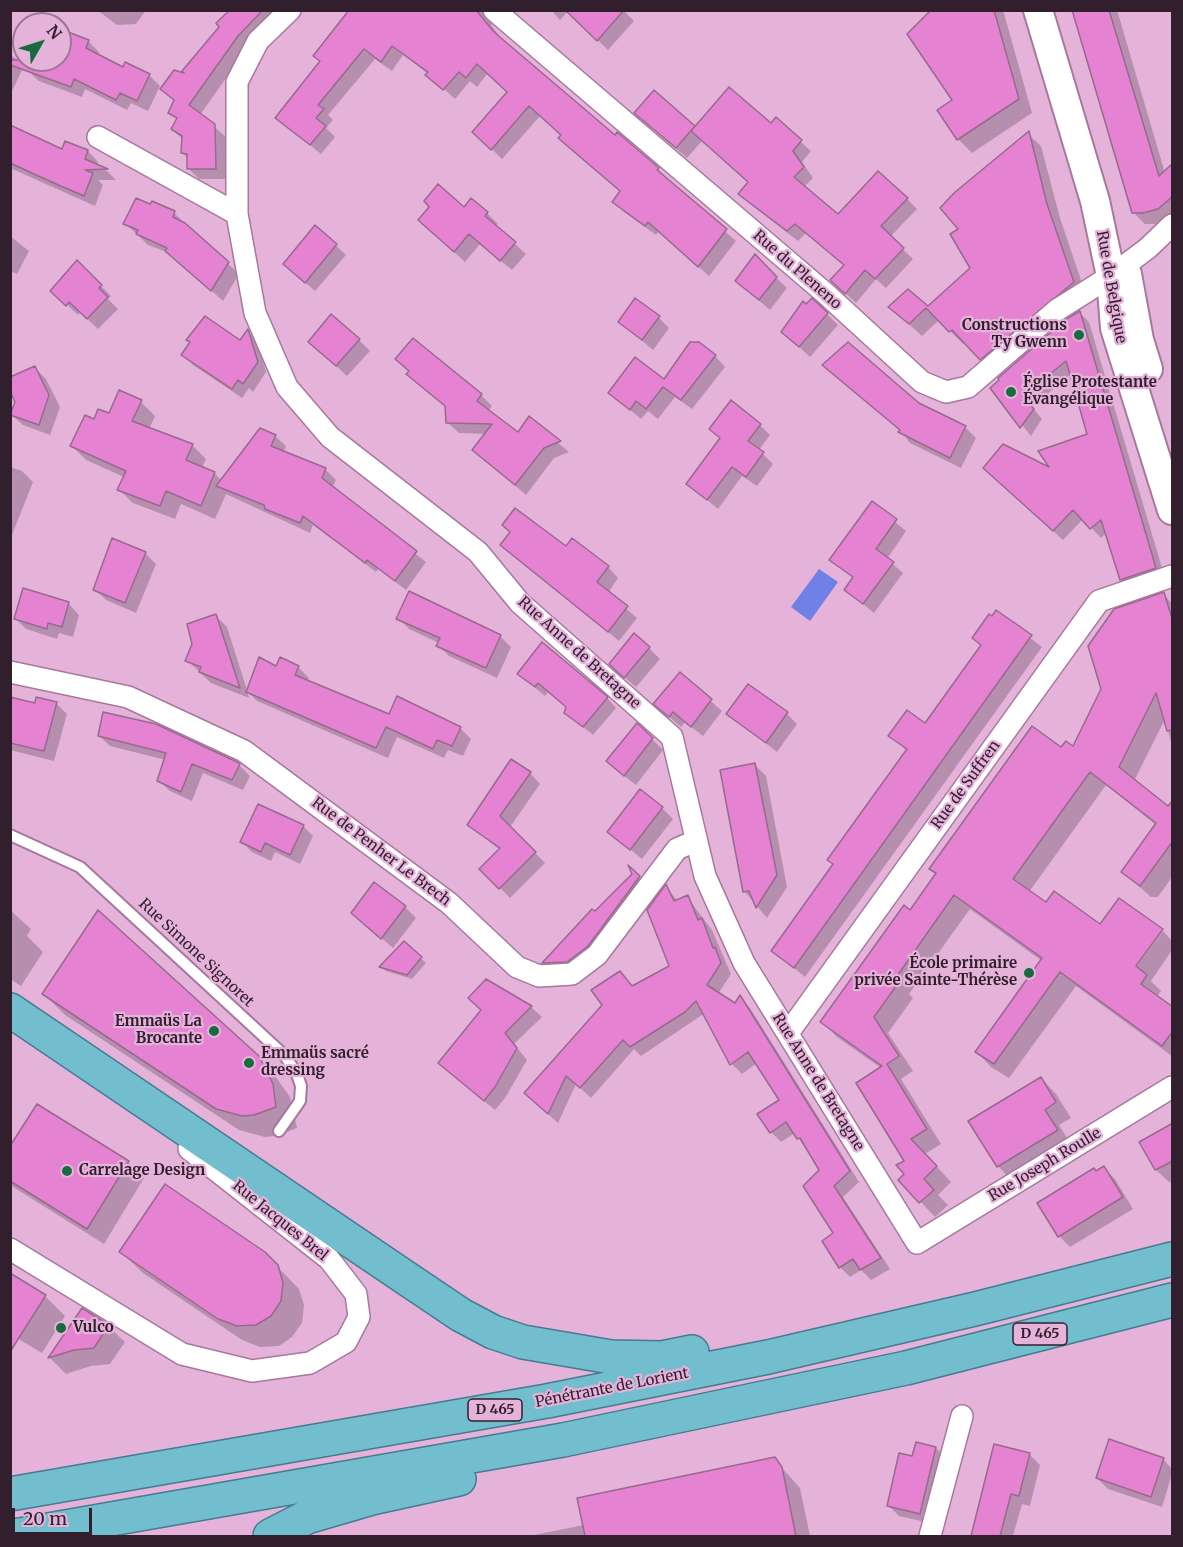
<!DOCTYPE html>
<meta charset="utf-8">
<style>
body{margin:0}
#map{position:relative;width:1183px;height:1547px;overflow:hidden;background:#e5b3da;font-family:Merriweather,serif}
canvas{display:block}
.frame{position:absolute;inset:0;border:12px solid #321f2e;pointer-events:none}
.north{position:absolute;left:12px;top:12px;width:60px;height:60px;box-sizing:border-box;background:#e5b3da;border:2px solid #9d7895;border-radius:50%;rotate:51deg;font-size:16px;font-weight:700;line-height:24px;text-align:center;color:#321f2e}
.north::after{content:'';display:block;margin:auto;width:21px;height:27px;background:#166c3e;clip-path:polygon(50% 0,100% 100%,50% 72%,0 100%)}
.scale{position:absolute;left:12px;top:1508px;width:80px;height:27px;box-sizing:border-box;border:3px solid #321f2e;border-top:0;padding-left:8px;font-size:18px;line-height:21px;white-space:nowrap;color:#321f2e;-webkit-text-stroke:4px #e5b3da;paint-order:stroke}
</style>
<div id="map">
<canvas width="1183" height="1547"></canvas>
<div class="frame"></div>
<div class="north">N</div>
<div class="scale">20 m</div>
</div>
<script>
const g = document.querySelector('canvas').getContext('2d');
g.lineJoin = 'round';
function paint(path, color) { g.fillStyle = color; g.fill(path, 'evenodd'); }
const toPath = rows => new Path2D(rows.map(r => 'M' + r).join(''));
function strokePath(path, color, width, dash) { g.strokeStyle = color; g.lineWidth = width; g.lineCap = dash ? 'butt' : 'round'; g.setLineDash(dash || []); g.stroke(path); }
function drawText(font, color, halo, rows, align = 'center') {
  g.font = font + ' Merriweather,serif'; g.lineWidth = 4.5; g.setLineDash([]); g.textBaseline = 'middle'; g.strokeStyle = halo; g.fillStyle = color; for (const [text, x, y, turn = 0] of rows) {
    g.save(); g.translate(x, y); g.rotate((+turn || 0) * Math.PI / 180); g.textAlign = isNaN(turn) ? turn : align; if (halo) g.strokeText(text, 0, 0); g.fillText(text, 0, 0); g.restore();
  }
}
const water = toPath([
 [819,569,838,582,810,621,791,607]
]);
const shadow = toPath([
 [97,10,146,10,136,24,117,25],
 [232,10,285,10,248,47,200,115,225,136,226,179,199,179,189,169,188,158,182,153,183,139,172,129,178,120,169,112,175,102,162,89,189,77],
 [351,10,497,10,491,25,498,34,497,36,615,137,658,169,668,179,667,181,736,241,709,276,659,231,656,235,624,212,614,202,621,192,540,116,502,159,474,132,508,93,488,73,477,87,470,81,455,99,428,74,403,55,392,71,375,59,328,115,333,120,326,128,335,137,321,154,277,118,321,62],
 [551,10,623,10,634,21,608,50,568,11,560,20],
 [933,10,1003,10,1032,113,972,153,958,139,955,100],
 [1074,10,1117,10,1172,197,1172,218,1170,220,1155,224,1145,224,1133,212],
 [60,38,88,41,99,52,98,56,123,69,149,75,160,86,148,111,131,103,127,110,85,89,82,97,39,81,28,71,32,60,60,60],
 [10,54,24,66,10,95],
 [654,92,695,129,771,125,776,120,811,151,802,162,813,178,804,187,838,216,907,199,917,209,890,237,913,259,886,288,876,279,856,303,842,290,845,266,806,233,798,241,750,204,740,194,750,182,702,141,687,158,647,124],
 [10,127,63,151,88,151,98,162,97,166,107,171,116,180,98,180,103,185,95,206,10,168],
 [1028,134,1041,146,1060,218,1086,295,994,371,965,342,963,344,939,320,922,336,890,307,928,308,972,268,961,229],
 [174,213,239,274,223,301,169,253,148,245,125,223],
 [487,213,498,224,495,226,526,254,512,270,480,244,465,262,431,231],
 [316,227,346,255,315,291,295,274],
 [10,236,29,251,17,274,10,271],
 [755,257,787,288,770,310,737,281],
 [77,262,111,296,108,299,118,309,98,329,80,312,78,315,63,301],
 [1080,313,1089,322,1165,578,1131,589,1121,580,1106,533,1101,538,1083,519,1063,540,994,477,1054,471,1089,435,1071,374,1032,407,1042,419,1031,436,992,388],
 [827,314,838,325,810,357,783,332],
 [659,318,669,328,653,350,620,322],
 [248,332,257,341,266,372,253,392,249,388,242,398,193,365,183,355,240,342],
 [359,340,370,351,347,376,310,342],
 [413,340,481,395,492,406,488,411,518,434,529,419,569,452,554,458,526,495,474,450,486,434,459,433,448,423,447,407,408,374],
 [715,356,725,367,692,409,675,397,658,419,648,411,641,419,610,393,664,381],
 [35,368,46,379,60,407,50,435,23,425,12,415],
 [835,375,918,404,965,427,976,438,961,468,910,443,901,431],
 [141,402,155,416,149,429,192,445,206,459,202,468,214,473,222,481,275,436,286,446,284,451,325,469,336,480,332,488,426,562,406,590,378,569,376,572,313,525,310,533,226,494,215,519,181,504,175,519,133,503,118,489,124,477,86,460,72,446,94,421],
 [760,425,770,435,759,450,773,464,757,486,742,476,718,509,688,484,721,439,711,429],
 [10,467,22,471,33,482,10,540],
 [872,503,906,531,887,559,903,573,874,613,846,590,854,579,831,559],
 [567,548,608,567,618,578,608,593,637,618,619,641,513,555],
 [145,553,156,564,136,613,106,600,95,589],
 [24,590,69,604,79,615,73,637,59,633,57,639,26,629,15,618],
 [1163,594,1172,603,1172,746,1165,719,1134,781,1172,812,1172,877,1158,897,1151,897,1123,872,1156,825,1106,785,1029,892,1132,973,1163,931,1172,941,1172,950,1151,981,1161,991,1157,997,1172,1008,1172,1056,1076,986,1009,1078,991,1067,977,1052,1042,961,970,909,909,994,913,998,888,1033,913,1071,901,1079,941,1144,925,1154,951,1182,938,1195,948,1205,935,1217,900,1180,906,1174,906,1161,881,1068,837,1037,822,1022,937,875,931,869,1061,749,1073,749],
 [996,612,1042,647,805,977,773,951,834,864,907,751,890,736,925,725,982,646],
 [216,616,227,627,247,690,259,659,277,668,298,667,309,678,307,682,390,716,460,728,471,739,463,756,448,750,444,758,397,737,388,758,257,701,247,691,249,698,211,683,187,660],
 [398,618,500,636,511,647,497,678,449,656,438,645,439,643,409,629],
 [649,648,660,659,636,687,622,675],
 [519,674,607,698,616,708,593,735,565,712,567,708,548,692,545,696],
 [680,674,722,711,703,736,685,722,681,727,666,714],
 [10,699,36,705,56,703,67,714,54,761,10,750],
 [728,714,787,714,797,724,777,752],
 [99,736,239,765,250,776,243,790,203,773,192,801,170,791,159,781,166,760,110,746],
 [652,739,663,750,636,785,619,772],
 [755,765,766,776,787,887,767,918,744,891],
 [530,773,540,784,510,827,545,863,510,898,481,869,500,850,468,825],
 [662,808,673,819,642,859,609,832],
 [303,826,313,836,300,864,275,852,271,861,252,852,242,842],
 [632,871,650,888,598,956,554,973,544,963,592,911,595,913,634,874],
 [666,887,678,901,687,897,712,930,731,974,718,994,735,1005,740,998,750,1008,859,1182,843,1197,890,1269,871,1280,861,1270,850,1277,840,1267,821,1171,795,1133,781,1142,771,1132,781,1100,757,1063,742,1074,732,1064,705,1013,641,1056,634,1049,591,1098,576,1084,558,1123,536,1103,603,1005,620,973,633,987,671,966],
 [405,907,416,918,393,948,364,923],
 [10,910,31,929,27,936,43,952,21,986,10,979],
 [404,943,426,963,412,979,386,971,381,967],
 [486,981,531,1007,542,1017,514,1044,527,1060,505,1098,495,1110,450,1073,483,1010],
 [44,994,251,1050,273,1073,290,1097,297,1128,277,1136,265,1137,239,1130,65,1015],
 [1041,1078,1056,1094,1071,1118,1059,1125,1072,1146,1013,1182,998,1166],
 [1172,1125,1172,1181,1169,1182,1156,1170,1141,1143],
 [10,1148,128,1162,144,1178,104,1244,10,1185],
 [1104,1168,1115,1179,1133,1209,1070,1247,1059,1236],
 [121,1252,264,1253,299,1289,304,1305,302,1323,292,1337,279,1346,260,1347,242,1340,143,1273],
 [45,1296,65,1316,42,1353,10,1334],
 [82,1310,108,1326,125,1342,110,1364,91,1366,66,1374,50,1358],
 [936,1448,946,1458,930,1523,899,1516,889,1506,913,1457],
 [1029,1454,1040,1465,1030,1506,1022,1504,1013,1536,974,1536],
 [774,1459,800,1488,810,1536,529,1536,584,1525],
 [1163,1459,1172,1469,1172,1474,1162,1507,1108,1489,1097,1478]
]);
const building = toPath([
 [230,10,263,10,238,36,189,105,215,124,216,169,187,169,187,154,181,153,182,136,171,129,177,118,168,113,174,100,160,89,174,70,184,73,182,71,219,27,216,23,230,10],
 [349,10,476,10,494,32,615,135,617,132,659,168,657,170,727,229,698,267,648,222,645,226,612,202,620,191,558,138,561,135,529,106,491,150,472,132,507,92,477,64,466,78,459,72,443,90,425,75,428,72,392,46,381,62,364,49,318,105,324,109,316,118,326,126,310,145,275,118,320,61,313,56,349,10],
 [565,10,624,10,597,41,565,10],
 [931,10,994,10,1019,99,957,140,937,110,952,100,907,34,931,10],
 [1072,10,1109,10,1159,176,1173,163,1173,196,1158,209,1143,213,1132,213,1072,10],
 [68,32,89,40,86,48,123,67,125,62,150,74,137,101,120,93,116,100,74,79,71,87,10,65,10,60,60,60,60,36,66,38,68,32],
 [729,87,771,123,776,117,802,140,793,151,804,167,794,177,838,214,878,171,908,198,881,226,904,248,875,279,865,270,845,294,830,280,844,265,795,224,787,231,738,194,748,182,691,131,729,87],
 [654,90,695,126,676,148,634,113,654,90],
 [10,125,62,149,65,141,88,150,85,159,108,169,85,170,93,173,84,196,56,184,10,163,10,125],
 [1029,131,1047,204,1074,282,980,360,952,330,949,332,926,308,909,324,888,307,908,289,928,306,970,268,950,234,958,229,940,208,954,193,1029,131],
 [438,184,464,207,471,198,488,212,485,216,516,242,500,261,469,234,454,252,418,220,429,207,424,201,438,184],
 [136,198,150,204,152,201,175,211,173,217,185,223,229,262,211,291,165,251,167,248,136,234,138,230,123,224,136,198],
 [315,225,337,244,305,283,283,264,315,225],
 [755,254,777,277,759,300,735,281,755,254],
 [77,260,102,285,99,288,108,297,87,319,69,302,66,306,50,291,77,260],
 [635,298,660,316,642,340,618,322,635,298],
 [812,298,828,313,799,347,781,332,803,301,806,304,812,298],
 [1080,311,1156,568,1120,580,1101,520,1090,529,1073,510,1053,531,983,468,1003,444,1049,467,1038,451,1087,434,1066,361,1023,396,1034,409,1020,428,990,388,999,380,998,378,1065,320,1080,311],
 [331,314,360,339,336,366,308,342,331,314],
 [205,316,240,340,248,329,258,362,243,384,238,380,232,389,181,355,190,342,186,340,205,316],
 [413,338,482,394,477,401,518,432,529,416,561,441,544,448,515,485,472,450,492,424,446,423,445,406,406,374,409,371,395,359,413,338],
 [690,342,699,342,716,355,681,400,663,387,646,409,636,401,630,410,608,393,635,357,664,379,690,342],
 [848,342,919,403,966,426,950,458,898,432,900,430,822,365,848,342],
 [35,366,49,395,39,425,10,415,15,402,10,391,10,377,35,366],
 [119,390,142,400,132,421,193,444,186,460,215,472,201,506,166,491,160,506,117,490,126,471,70,446,85,415,94,419,98,409,109,413,119,390],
 [731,400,761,424,748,441,764,452,746,477,732,467,707,500,686,484,720,438,709,429,731,400],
 [260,428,276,435,271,446,326,468,322,478,417,551,395,581,367,560,365,563,303,516,300,523,265,509,264,505,216,486,260,428],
 [872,501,897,519,876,549,894,562,863,604,844,590,853,577,829,560,872,501],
 [515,508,566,546,572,538,609,566,597,582,628,606,608,632,500,545,510,532,502,525,515,508],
 [112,538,146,552,125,603,93,590,112,538],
 [23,588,69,602,62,627,48,623,47,629,14,619,23,588],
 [409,591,501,635,486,668,436,646,440,638,396,619,409,591],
 [1164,592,1173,622,1173,730,1167,731,1156,693,1119,767,1168,806,1173,800,1173,841,1140,886,1121,872,1156,823,1090,772,1013,879,1046,902,1054,891,1100,924,1119,898,1163,929,1136,966,1147,975,1141,984,1173,1007,1173,1031,1162,1046,1060,972,994,1064,975,1052,1042,958,954,895,895,979,899,982,874,1017,899,1056,887,1064,927,1129,911,1139,937,1166,924,1179,934,1190,919,1203,898,1180,904,1174,896,1165,904,1161,856,1083,882,1066,820,1022,904,905,910,910,936,873,929,869,1032,726,1061,747,1066,741,1073,746,1101,689,1088,646,1114,609,1164,592],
 [996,610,1032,635,794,968,771,951,833,864,827,860,907,749,888,736,907,710,925,723,981,645,972,638,989,614,992,616,996,610],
 [216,614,240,688,199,672,201,667,185,661,192,644,187,624,216,614],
 [634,633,650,647,624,678,609,664,634,633],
 [542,642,608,697,583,727,564,713,566,707,538,683,535,687,517,674,542,642],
 [259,657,276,666,280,657,299,666,295,675,389,714,397,696,461,727,452,746,437,740,433,749,386,727,376,748,246,692,259,657],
 [680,672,712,699,691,727,673,712,669,717,653,704,680,672],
 [748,684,788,712,766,743,726,714,748,684],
 [10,697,35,703,36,697,57,702,44,751,10,743,10,697],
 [103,712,156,724,237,762,240,764,232,780,192,764,181,792,157,781,166,753,98,736,103,712],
 [637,723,653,738,624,776,606,761,637,723],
 [511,759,531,772,500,816,536,852,499,889,479,869,500,848,467,825,511,759],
 [755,763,777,875,756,908,749,891,743,892,720,770,755,763],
 [640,789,663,807,630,850,607,832,640,789],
 [258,804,304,825,290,855,265,843,261,852,240,842,258,804],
 [628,865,640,876,588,946,567,962,542,963,592,909,595,911,632,874,628,865],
 [374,882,406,906,381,939,351,913,374,882],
 [666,884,674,901,688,895,698,920,702,918,713,948,715,947,721,963,707,985,735,1003,740,995,850,1171,834,1186,881,1258,860,1270,853,1259,839,1268,822,1241,833,1233,803,1186,819,1170,800,1138,797,1139,786,1122,770,1133,757,1114,779,1100,748,1052,730,1065,696,1001,685,1012,630,1047,623,1040,580,1088,566,1076,548,1114,524,1093,602,1005,591,990,620,971,632,986,669,966,647,910,666,884],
 [98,910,259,1056,273,1084,276,1107,254,1115,242,1116,216,1109,42,994,98,910],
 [404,941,422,957,407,975,379,967,404,941],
 [486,979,532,1006,505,1033,517,1048,495,1087,484,1101,438,1063,481,1010,468,998,486,979],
 [1041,1077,1056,1102,1045,1110,1058,1130,997,1167,968,1121,1041,1077],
 [37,1104,129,1161,87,1229,10,1181,10,1146,37,1104],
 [1173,1123,1173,1161,1155,1170,1139,1142,1173,1123],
 [1104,1166,1123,1197,1058,1237,1037,1203,1094,1168,1096,1171,1104,1166],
 [165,1184,265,1252,278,1265,283,1283,281,1301,271,1316,256,1325,237,1326,218,1319,119,1252,165,1184],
 [10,1273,46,1295,10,1352,10,1273],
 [82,1308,109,1325,94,1348,74,1350,48,1358,82,1308],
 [1109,1439,1164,1458,1151,1497,1096,1478,1109,1439],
 [916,1442,936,1447,920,1514,887,1506,899,1453,912,1456,916,1442],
 [994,1444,1030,1453,1019,1496,1011,1494,1000,1536,971,1536,994,1444],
 [775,1457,782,1467,796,1536,585,1536,577,1498,775,1457]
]);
const service = toPath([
 [10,835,80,867,285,1056,297,1074,301,1086,300,1101,279,1131]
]);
const minor = toPath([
 [290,10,258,41,237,82,237,214,255,313,287,387,330,437,478,552,520,603,672,737,705,876,744,963,917,1243,1172,1087],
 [494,10,825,293,922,382,946,392,968,387,1057,310,1111,276,1148,248,1172,225],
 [98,137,237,214],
 [10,672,128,697,244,751,449,903,517,967,539,976,572,974,597,955,677,849,695,841],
 [788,1033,1099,601,1172,576],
 [10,1249,182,1354,252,1371,310,1363,346,1342,359,1317,356,1294,329,1259,189,1149],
 [930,1536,962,1416]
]);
const secondary = toPath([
 [1038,10,1095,201,1111,276,1115,328,1172,510],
 [1127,274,1139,340,1148,369]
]);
const trunk = toPath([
 [10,1010,403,1276,461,1315,493,1332,523,1342,611,1357,662,1358,692,1352],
 [10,1494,547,1401,768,1357,975,1309,1172,1259],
 [14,1536,563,1440,906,1368,1172,1300],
 [270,1536,307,1517,372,1498,459,1479]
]);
const markers = [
 [1079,335,6,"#166c3e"],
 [1011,392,6,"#166c3e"],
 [1029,973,6,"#166c3e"],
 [214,1031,6,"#166c3e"],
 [249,1063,6,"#166c3e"],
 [67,1171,6,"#166c3e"],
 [61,1328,6,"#166c3e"]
];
const shields = [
 [1040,1334,54],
 [495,1410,54]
];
const shieldNames = [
 ["D 465",1040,1334],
 ["D 465",495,1410]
];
const streetNames = [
 ["Rue du Pleneno",797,270,41],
 ["Rue de Belgique",1111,287,80],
 ["Rue Anne de Bretagne",579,653,42],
 ["Rue de Suffren",966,785,-54],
 ["Rue de Penher Le Brech",381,852,37],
 ["Rue Simone Signoret",196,953,43],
 ["Rue Anne de Bretagne",818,1082,58],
 ["Rue Joseph Roulle",1045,1165,-31],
 ["Rue Jacques Brel",280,1221,39],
 ["Pénétrante de Lorient",612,1388,-11]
];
const poiNames = [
 ["Constructions",1067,326,"right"],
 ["Ty Gwenn",1067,343,"right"],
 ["Église Protestante",1023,383],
 ["Évangélique",1023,400],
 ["École primaire",1017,964,"right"],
 ["privée Sainte-Thérèse",1017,981,"right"],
 ["Emmaüs La",202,1022,"right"],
 ["Brocante",202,1039,"right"],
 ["Emmaüs sacré",261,1054],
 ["dressing",261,1071],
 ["Carrelage Design",79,1171],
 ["Vulco",73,1328]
];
paint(water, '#7080e7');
paint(shadow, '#0003');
paint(building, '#e583d2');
strokePath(building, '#97698d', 1.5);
strokePath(service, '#a6789c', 14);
strokePath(minor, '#a6789c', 24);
strokePath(secondary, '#a6789c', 32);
strokePath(trunk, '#447c8f', 36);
strokePath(service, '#fff', 10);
strokePath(minor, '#fff', 21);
strokePath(secondary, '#fff', 28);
strokePath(trunk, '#72becf', 33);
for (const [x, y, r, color] of markers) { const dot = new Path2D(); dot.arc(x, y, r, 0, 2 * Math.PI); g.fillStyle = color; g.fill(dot); strokePath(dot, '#e5b3da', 2); }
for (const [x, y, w] of shields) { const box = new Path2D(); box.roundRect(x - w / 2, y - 11, w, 22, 4.5); g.fillStyle = '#e5b3da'; g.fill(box); strokePath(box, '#321f2e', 1.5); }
drawText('bold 14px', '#321f2e', null, shieldNames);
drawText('15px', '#321f2e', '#e5b3da', streetNames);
drawText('bold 15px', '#321f2e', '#e5b3da', poiNames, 'left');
</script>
